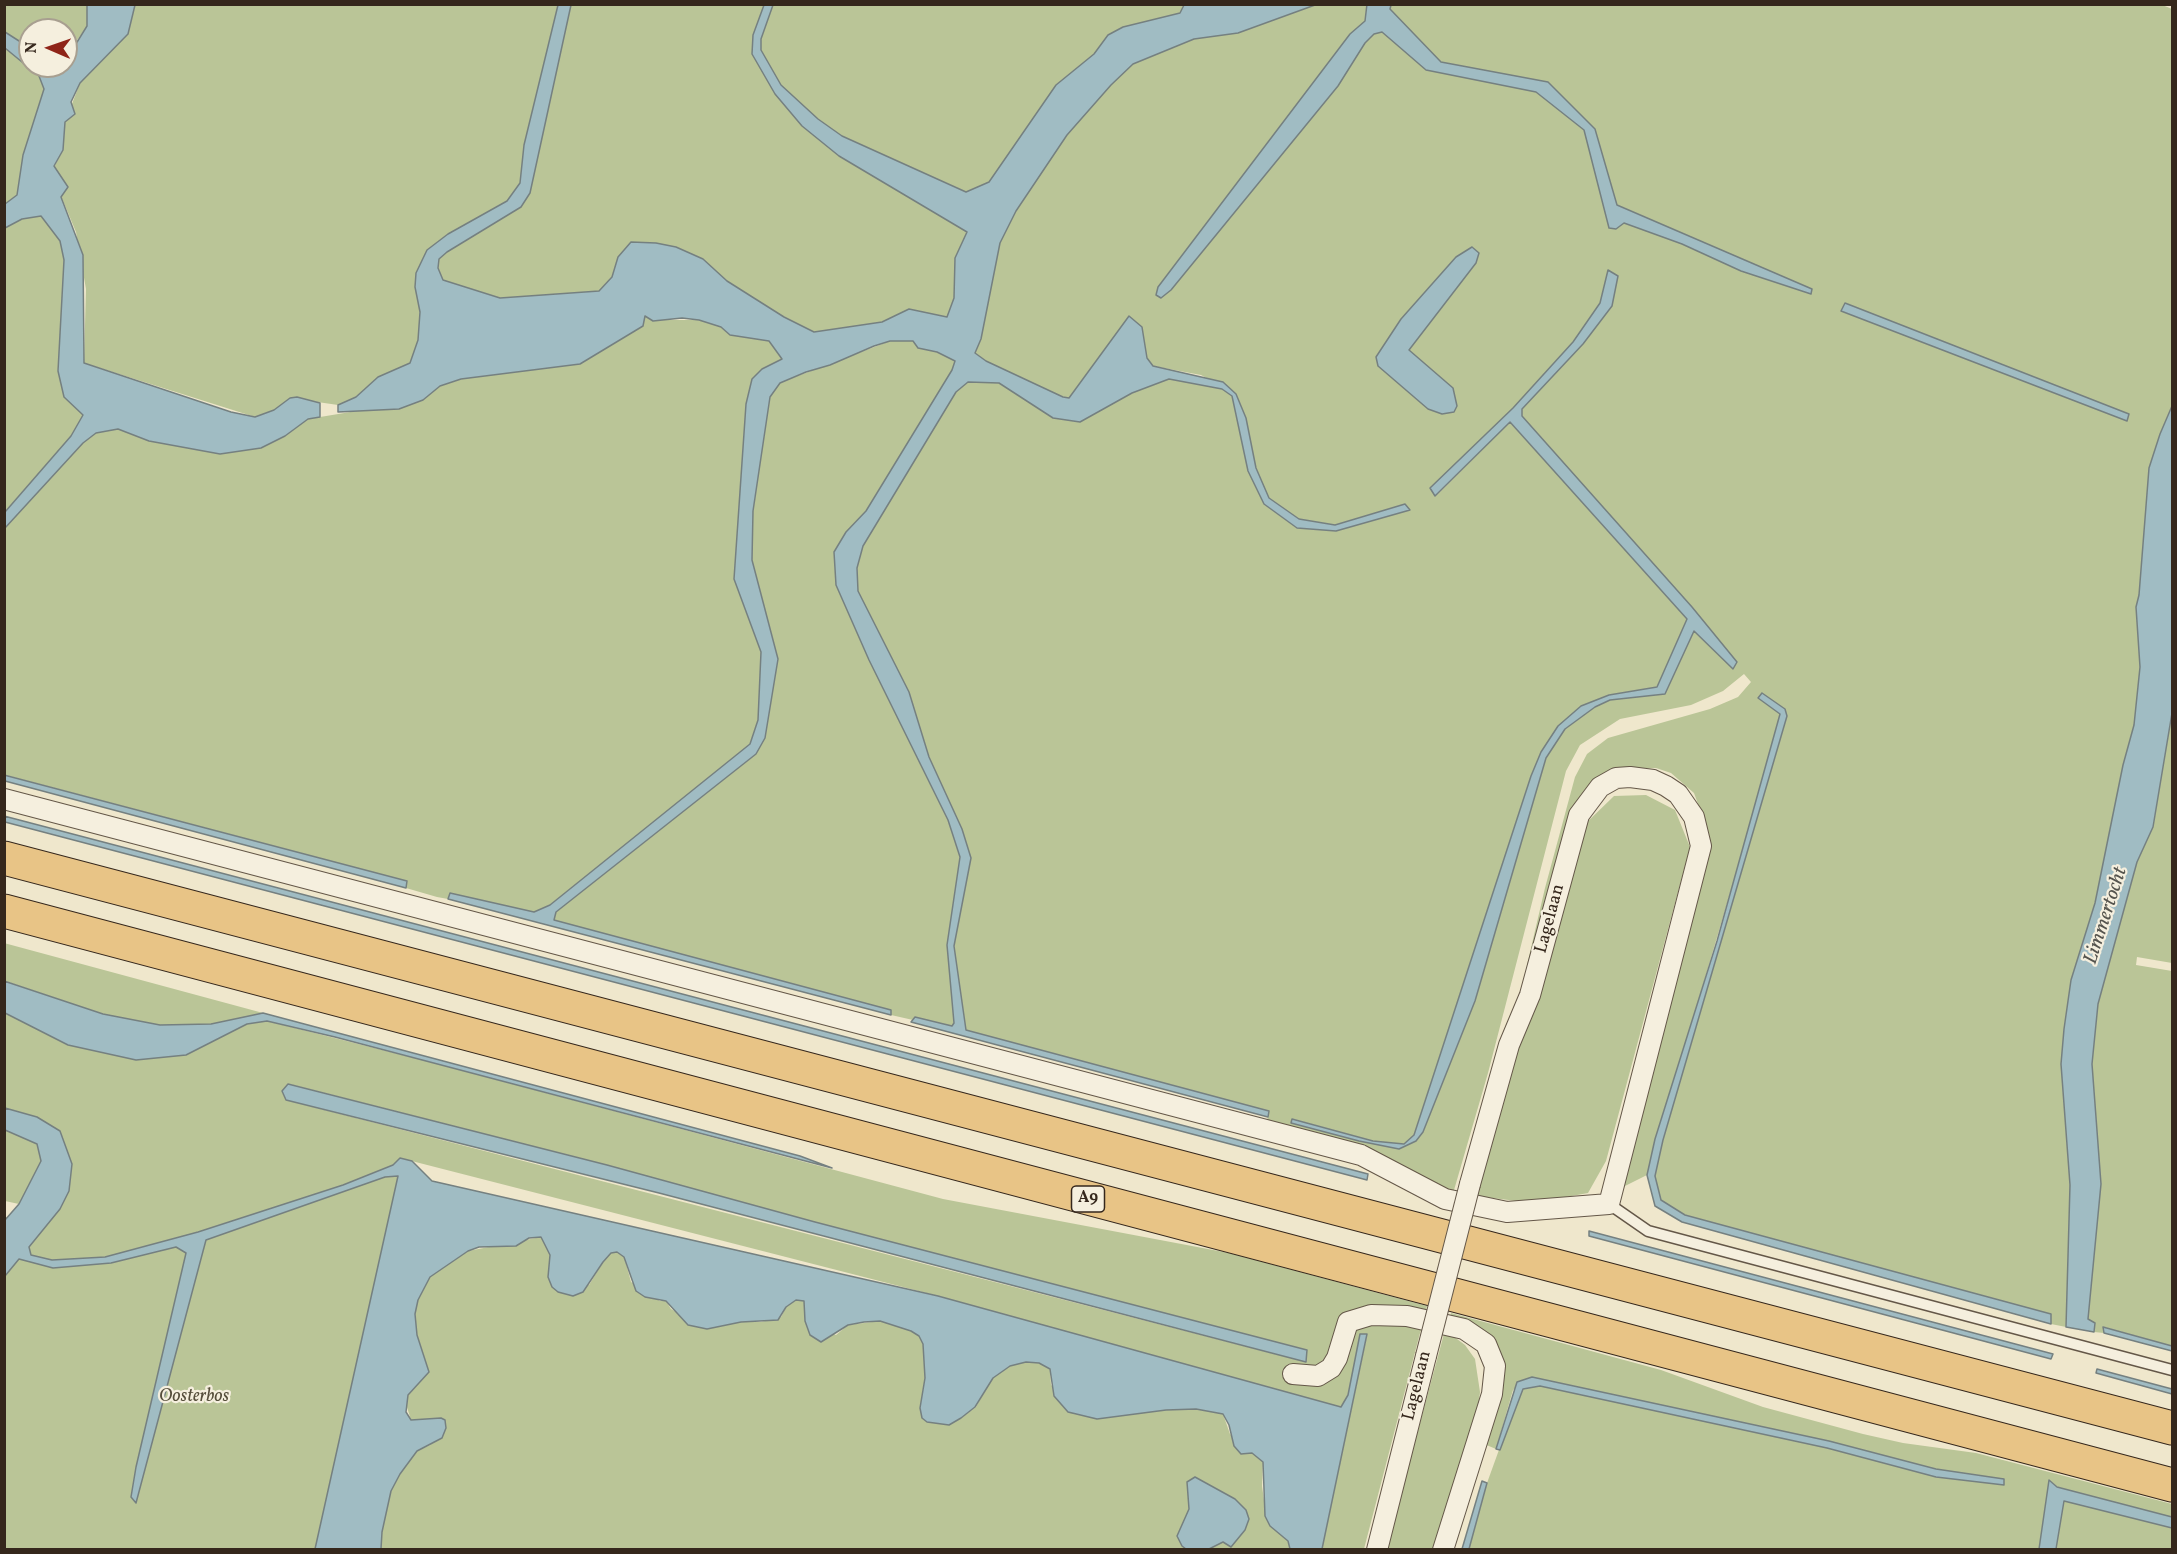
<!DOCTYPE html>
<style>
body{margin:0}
#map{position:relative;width:2177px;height:1554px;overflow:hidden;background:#efe7cc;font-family:Vollkorn,serif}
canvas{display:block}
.frame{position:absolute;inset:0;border:6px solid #35271c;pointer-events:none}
.north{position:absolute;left:18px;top:18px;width:60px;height:60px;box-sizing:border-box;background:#f5efde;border:2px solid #a89f90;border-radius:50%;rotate:272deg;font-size:16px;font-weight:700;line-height:24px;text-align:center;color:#35271c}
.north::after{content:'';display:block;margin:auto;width:21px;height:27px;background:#8f2418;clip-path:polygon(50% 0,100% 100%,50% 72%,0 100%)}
</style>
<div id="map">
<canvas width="2177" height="1554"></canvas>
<div class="frame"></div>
<div class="north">N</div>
</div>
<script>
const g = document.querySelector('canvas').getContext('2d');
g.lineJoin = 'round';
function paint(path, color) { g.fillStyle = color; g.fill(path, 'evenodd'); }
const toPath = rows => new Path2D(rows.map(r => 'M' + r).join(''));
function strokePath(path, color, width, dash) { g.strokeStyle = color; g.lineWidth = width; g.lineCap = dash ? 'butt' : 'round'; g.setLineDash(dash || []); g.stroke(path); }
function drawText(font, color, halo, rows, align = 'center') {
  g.font = font + ' Vollkorn,serif'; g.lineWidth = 4.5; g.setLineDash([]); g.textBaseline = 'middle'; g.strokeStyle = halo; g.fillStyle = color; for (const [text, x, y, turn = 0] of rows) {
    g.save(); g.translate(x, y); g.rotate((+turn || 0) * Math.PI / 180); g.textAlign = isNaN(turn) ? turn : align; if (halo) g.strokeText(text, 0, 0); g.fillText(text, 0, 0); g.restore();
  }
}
const green = toPath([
 [2160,4,2172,9,2172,406,2160,434,2149,468,2139,595,2136,607,2140,667,2134,725,2123,765,2095,903,2071,980,2064,1029,2061,1064,2070,1185,2066,1327,2051,1324,2050,1314,1685,1215,1661,1201,1655,1176,1663,1140,1787,716,1759,698,1780,713,1771,754,1647,1175,1621,1188,1698,890,1709,834,1694,793,1671,773,1656,768,1618,770,1596,779,1531,967,1527,965,1545,888,1575,777,1587,754,1608,738,1710,709,1738,697,1751,682,1744,674,1723,691,1691,705,1620,719,1580,745,1566,771,1488,1073,1452,1197,1393,1160,1266,1126,1269,1111,966,1030,954,946,971,858,962,829,929,757,909,692,858,591,857,568,863,546,956,392,968,382,999,383,1053,418,1080,422,1132,393,1169,379,1222,389,1232,396,1248,471,1264,504,1297,528,1336,531,1405,504,1335,525,1299,519,1268,498,1256,468,1236,394,1201,375,1153,366,1147,358,1144,346,1091,368,1069,398,1063,397,986,361,909,309,882,322,814,332,784,317,612,277,599,291,500,298,443,280,438,268,438,260,447,252,521,207,569,5],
 [1845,303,2129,414,2127,420,1842,311],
 [1513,409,1732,668,1694,631,1665,694,1610,700,1595,707,1565,729,1546,758,1475,1001,1423,1132,1399,1149,1359,1141,1291,1122,1293,1119,1373,1141,1405,1144,1414,1135,1531,776,1541,752,1581,706,1609,695,1657,687,1687,619,1510,422,1436,496],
 [5,5,87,5,87,26,66,56,66,30,30,30,30,66,59,66,17,195,5,204],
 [135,5,558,5,524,145,520,183,507,201,448,234,427,250,415,287,420,312,418,340,410,363,378,377,356,397,338,405,290,398,275,410,255,417,84,363,86,289,76,232,61,196,54,167,63,150,65,122,80,83,128,34],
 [41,216,60,241,64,260,58,371,83,415,71,436,5,512,5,228,22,219],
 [644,315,670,320,699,320,721,327,730,335,769,341,782,359,762,369,752,379,746,404,734,579,761,652,758,720,751,744,550,905,534,912,450,893,448,899,437,897,406,888,407,881,5,775,4,528,83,443,96,433,118,429,149,441,285,436,308,419,423,400,440,386,461,379,580,364,643,326],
 [890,341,913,341,918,348,937,352,955,361,952,370,866,511,846,532,834,552,836,585,869,660,948,820,960,857,947,945,954,1023,952,1026,915,1017,913,1020,891,1015,891,1010,554,921,556,912,756,754,778,659,752,560,753,511,770,397,779,383],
 [2172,713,2172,963,2137,957,2136,965,2172,971,2172,1346,2104,1327,2104,1333,2094,1332,2095,1323,2088,1319,2101,1184,2092,1064,2098,1004,2137,862,2153,827],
 [1646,795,1675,810,1690,847,1606,1161,1588,1193,1533,1203,1476,1196,1581,828,1614,796],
 [4,943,263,1013,211,1025,160,1025,103,1014,5,981],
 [5,1013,68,1045,186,1055,247,1024,267,1021,438,1064,943,1199,1229,1253,1427,1306,1364,1549,1322,1549,1367,1335,1360,1334,1348,1395,1341,1407,938,1296,400,1158,399,1176,315,1549,4,1549,5,1217,51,1218,37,1117,5,1108],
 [289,1084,607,1165,815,1222,1307,1350,1306,1362,286,1100,282,1092],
 [5,1130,22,1135,37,1144,41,1161,19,1204,5,1201],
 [541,1237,550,1255,548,1277,589,1285,603,1262,611,1253,617,1252,624,1256,631,1282,660,1301,666,1301,671,1309,707,1329,741,1322,761,1322,781,1317,786,1307,796,1300,804,1301,805,1321,836,1335,848,1325,880,1321,911,1331,919,1336,923,1344,925,1378,920,1408,922,1417,927,1422,949,1425,961,1418,976,1407,992,1378,1010,1366,1026,1362,1040,1363,1050,1369,1051,1385,1097,1419,1166,1410,1196,1409,1223,1414,1230,1434,1263,1462,1262,1486,1267,1521,1288,1541,1290,1550,381,1550,382,1532,391,1491,400,1474,417,1451,430,1445,420,1420,411,1420,406,1404,408,1395,429,1372,417,1335,415,1314,418,1300,430,1277,468,1251],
 [1451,1313,1661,1370,1763,1407,1863,1434,1903,1443,1976,1453,2172,1504,2172,1517,2057,1487,2049,1480,2039,1549,1469,1549,1487,1483,1517,1400,1523,1389,1540,1386,1827,1448,1936,1477,2004,1480,1936,1469,1829,1441,1532,1377,1513,1390,1496,1449,1484,1444,1497,1353,1449,1321],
 [1445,1330,1465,1345,1475,1359,1480,1392,1478,1410,1433,1549,1386,1550],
 [2063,1500,2172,1528,2172,1549,2056,1550]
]);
const water = toPath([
 [1367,4,1391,5,1390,9,1441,62,1548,82,1595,129,1617,205,1812,289,1811,294,1741,271,1682,244,1624,223,1616,229,1609,228,1584,130,1536,92,1426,70,1382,32,1374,34,1365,43,1338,86,1171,290,1161,298,1156,295,1158,287,1350,34,1365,21,1367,4],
 [87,5,135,5,128,34,80,83,71,102,75,114,65,122,63,150,54,166,68,187,61,197,83,255,84,363,231,412,255,417,274,410,290,398,297,397,320,403,320,417,308,419,285,436,261,448,220,454,149,441,118,429,96,433,83,443,5,528,5,512,71,436,83,415,64,397,58,371,64,260,60,241,41,216,22,219,5,228,5,204,17,195,23,155,44,89,39,76,5,48,5,32,30,48,30,66,66,66,66,46,74,47,87,26,87,5],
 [558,5,571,5,530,193,521,207,447,252,439,259,438,268,443,280,500,298,599,291,612,277,618,257,631,242,656,243,676,247,703,259,727,281,784,317,814,332,882,322,909,309,947,317,954,298,955,258,967,232,839,156,802,126,775,94,752,54,753,35,764,5,773,5,761,39,761,50,781,85,818,119,842,136,966,192,989,182,1056,85,1094,54,1108,35,1123,27,1180,13,1184,5,1315,5,1238,33,1194,39,1133,64,1111,85,1067,135,1016,211,1000,243,981,339,975,353,986,361,1063,397,1069,398,1129,316,1142,327,1147,358,1153,366,1223,382,1236,394,1246,418,1256,468,1269,498,1299,519,1335,525,1405,504,1410,510,1336,531,1297,528,1264,504,1248,471,1232,396,1222,389,1169,379,1132,393,1080,422,1053,418,999,383,968,382,956,392,863,546,857,568,858,591,909,692,929,757,962,829,971,858,954,946,966,1030,1269,1111,1268,1117,911,1022,915,1017,952,1026,954,1023,947,945,960,857,948,820,869,660,836,585,834,552,846,532,866,511,952,370,955,361,937,352,918,348,913,341,890,341,874,346,830,365,806,372,780,383,770,397,753,511,752,560,778,659,765,738,756,754,556,912,554,920,891,1010,891,1015,448,899,450,893,534,912,550,905,750,744,758,720,761,652,734,579,746,404,752,379,762,369,782,359,769,341,730,335,721,327,699,320,682,318,653,321,645,316,643,326,580,364,461,379,440,386,423,400,399,409,338,412,338,405,356,397,378,377,410,363,418,340,420,312,415,287,416,273,427,250,448,234,507,201,520,183,524,145,558,5],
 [1472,247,1479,253,1476,263,1409,350,1453,388,1457,406,1454,412,1442,414,1428,409,1378,366,1376,357,1401,319,1456,257,1472,247],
 [1608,270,1618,276,1612,306,1583,344,1522,409,1522,416,1692,607,1737,662,1733,669,1694,631,1665,694,1610,700,1595,707,1565,729,1546,758,1475,1001,1423,1132,1416,1141,1399,1149,1359,1141,1291,1123,1292,1119,1373,1141,1404,1144,1414,1135,1531,776,1541,752,1558,726,1581,706,1609,695,1657,687,1687,619,1510,422,1435,496,1430,488,1513,408,1573,342,1600,303,1608,270],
 [1845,303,2129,414,2127,421,1841,311,1845,303],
 [2172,406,2172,713,2153,827,2137,862,2098,1004,2092,1064,2101,1184,2088,1319,2095,1323,2094,1332,2066,1327,2070,1185,2061,1064,2064,1029,2071,980,2095,903,2123,765,2134,725,2140,667,2136,607,2139,595,2149,468,2160,434,2172,406],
 [1762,693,1785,709,1787,716,1663,1140,1655,1176,1661,1200,1685,1215,2051,1314,2051,1324,1682,1222,1655,1206,1647,1175,1655,1139,1717,941,1780,714,1758,698,1762,693],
 [4,775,407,881,406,888,5,781,4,775],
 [4,816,1368,1174,1367,1180,5,822,4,816],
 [4,981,103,1014,160,1025,211,1024,263,1013,800,1156,832,1168,335,1037,267,1021,247,1024,186,1055,136,1060,68,1045,5,1013,4,981],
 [288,1084,607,1165,815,1222,1307,1350,1306,1362,659,1193,286,1100,282,1091,288,1084],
 [5,1108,37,1117,60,1131,72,1164,69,1191,60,1209,29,1247,31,1255,52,1260,105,1257,198,1232,343,1185,393,1165,400,1158,412,1161,432,1181,938,1296,1341,1407,1348,1395,1360,1334,1367,1334,1322,1549,1290,1549,1288,1541,1270,1526,1265,1516,1263,1462,1252,1453,1241,1454,1234,1446,1229,1425,1223,1414,1196,1409,1166,1410,1097,1419,1068,1412,1054,1396,1050,1369,1039,1363,1026,1362,1010,1366,993,1378,975,1407,961,1418,949,1425,927,1422,922,1418,920,1408,925,1378,923,1344,919,1336,911,1331,880,1321,864,1322,848,1325,821,1342,810,1335,805,1321,804,1301,796,1300,786,1307,778,1320,741,1322,707,1329,688,1325,666,1301,645,1297,636,1291,624,1257,617,1252,611,1253,603,1262,583,1292,573,1296,558,1292,552,1287,548,1277,550,1255,541,1237,529,1238,516,1246,479,1247,468,1251,430,1277,418,1300,415,1314,417,1335,429,1372,408,1395,406,1412,411,1420,441,1418,445,1420,446,1428,442,1438,417,1451,400,1474,391,1491,382,1532,381,1549,315,1549,398,1176,385,1177,206,1240,136,1503,131,1497,136,1467,186,1253,176,1247,111,1263,53,1268,19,1259,5,1276,5,1220,19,1204,41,1161,37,1144,5,1130,5,1108],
 [1589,1231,2053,1354,2051,1359,1589,1236,1589,1231],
 [2103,1327,2172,1346,2172,1351,2104,1333,2103,1327],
 [2097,1369,2172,1389,2172,1394,2096,1373,2097,1369],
 [1532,1377,1829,1441,1936,1469,2004,1479,2004,1485,1936,1477,1827,1448,1540,1386,1523,1389,1500,1450,1496,1449,1517,1382,1532,1377],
 [1195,1477,1235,1499,1246,1510,1249,1519,1245,1530,1231,1547,1223,1542,1209,1549,1186,1549,1182,1546,1177,1536,1189,1509,1187,1482,1195,1477],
 [2049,1480,2057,1487,2172,1517,2172,1528,2064,1501,2056,1549,2039,1549,2049,1480],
 [1482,1481,1487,1483,1469,1549,1462,1549,1482,1481]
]);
const service = toPath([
 [1609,1204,1648,1231,2172,1370]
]);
const minor = toPath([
 [4,799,1361,1155,1445,1199,1507,1212,1609,1204,1701,846,1694,817,1678,794,1666,786,1653,780,1630,777,1616,778,1600,787,1579,815,1530,995,1509,1045,1470,1184],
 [1293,1374,1318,1376,1331,1368,1337,1358,1348,1322,1371,1315,1407,1316,1464,1329,1486,1344,1495,1366,1492,1394,1443,1550],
 [1377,1550,1426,1356]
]);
const motorway = toPath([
 [4,858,2172,1428],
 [4,911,2172,1485]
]);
const minorBridge = toPath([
 [1426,1356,1470,1184]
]);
const shields = [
 [1088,1199,33]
];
const shieldNames = [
 ["A9",1088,1199]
];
const streetNames = [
 ["Lagelaan",1551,919,-75],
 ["Lagelaan",1418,1386,-76]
];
const parkNames = [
 ["Oosterbos",194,1398]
];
const waterNames = [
 ["Limmertocht",2107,916,-72]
];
paint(green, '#bac597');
paint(water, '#a0bcc3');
strokePath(water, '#758080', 1.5);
strokePath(service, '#645748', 13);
strokePath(minor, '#645748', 22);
strokePath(motorway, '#35271c', 35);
strokePath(service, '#f5efde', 10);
strokePath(minor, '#f5efde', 20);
strokePath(motorway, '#e8c486', 33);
strokePath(minorBridge, '#645748', 22, []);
strokePath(minorBridge, '#f5efde', 20);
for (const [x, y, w] of shields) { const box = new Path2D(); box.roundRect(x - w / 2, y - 13, w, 26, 4.5); g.fillStyle = '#f5efde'; g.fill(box); strokePath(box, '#35271c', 1.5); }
drawText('bold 16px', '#35271c', null, shieldNames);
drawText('18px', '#35271c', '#f5efde', streetNames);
drawText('italic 18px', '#564e3b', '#f5efde', parkNames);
drawText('italic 20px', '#55544e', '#f5efde', waterNames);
</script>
